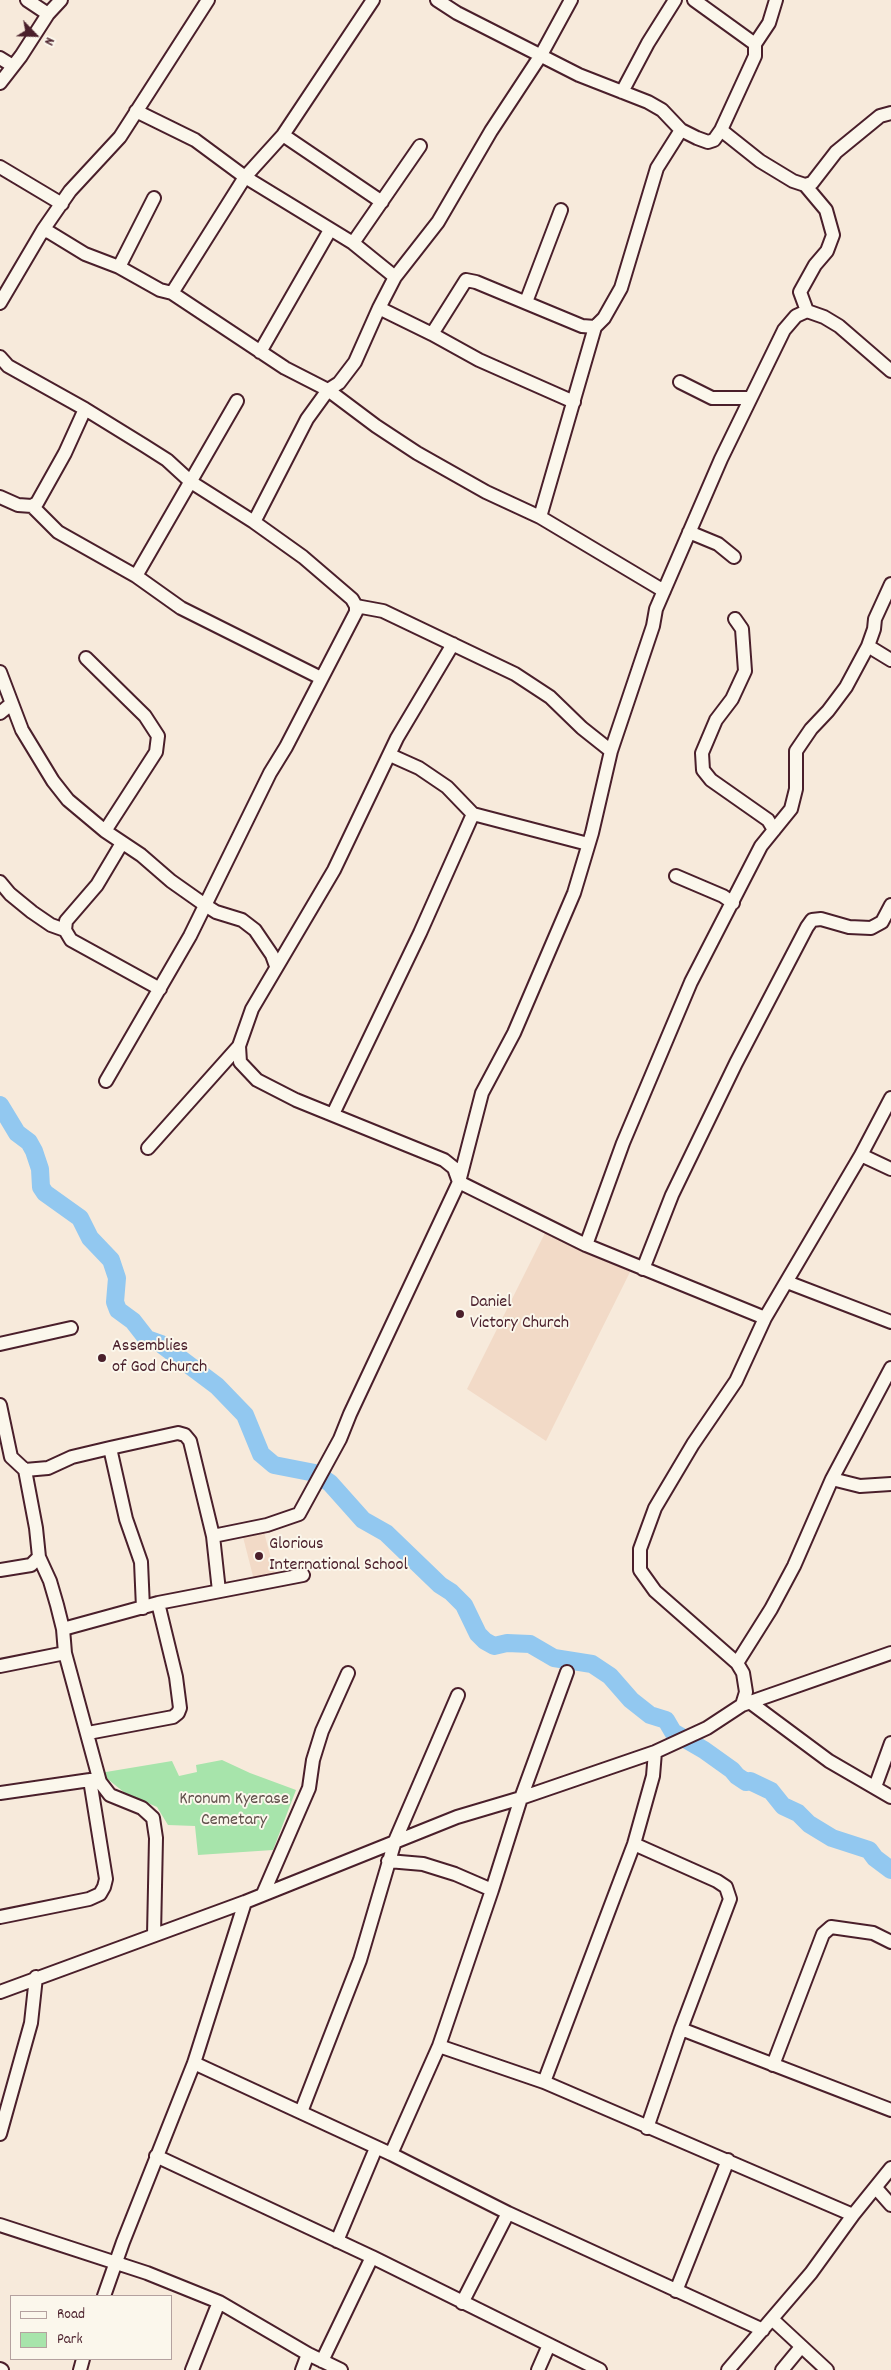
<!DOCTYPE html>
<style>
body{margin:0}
#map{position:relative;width:891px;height:2370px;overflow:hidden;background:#f7eadb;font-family:Dekko,sans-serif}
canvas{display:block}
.legend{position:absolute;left:10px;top:2295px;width:162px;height:65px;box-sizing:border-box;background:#fbf7ec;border:1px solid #b4a19f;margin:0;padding:6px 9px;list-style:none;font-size:15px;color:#4a1f2b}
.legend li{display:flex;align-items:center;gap:10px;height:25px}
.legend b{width:25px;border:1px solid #b4a19f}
.north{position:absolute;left:10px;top:10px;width:50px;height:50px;-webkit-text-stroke:4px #fbf7ec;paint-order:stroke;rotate:114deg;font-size:14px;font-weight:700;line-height:20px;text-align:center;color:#4a1f2b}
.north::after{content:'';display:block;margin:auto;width:18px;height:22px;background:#4a1f2b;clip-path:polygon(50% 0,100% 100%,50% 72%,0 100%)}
</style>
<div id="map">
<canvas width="891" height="2370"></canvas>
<ul class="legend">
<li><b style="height:6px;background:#fbf7ec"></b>Road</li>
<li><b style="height:14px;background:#a7e4ab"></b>Park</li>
</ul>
<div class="north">N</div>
</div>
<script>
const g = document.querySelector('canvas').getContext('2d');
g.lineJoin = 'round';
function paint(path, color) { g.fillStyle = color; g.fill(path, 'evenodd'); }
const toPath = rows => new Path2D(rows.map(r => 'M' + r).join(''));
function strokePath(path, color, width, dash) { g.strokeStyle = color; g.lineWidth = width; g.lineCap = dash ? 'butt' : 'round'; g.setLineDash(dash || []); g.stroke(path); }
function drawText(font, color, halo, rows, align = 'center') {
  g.font = font + ' Dekko,sans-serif'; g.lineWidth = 4; g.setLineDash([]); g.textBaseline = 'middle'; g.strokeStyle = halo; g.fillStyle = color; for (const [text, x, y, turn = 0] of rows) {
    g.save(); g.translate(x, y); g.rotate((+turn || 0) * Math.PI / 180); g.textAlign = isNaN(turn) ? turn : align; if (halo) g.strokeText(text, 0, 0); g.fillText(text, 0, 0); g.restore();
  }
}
const built = toPath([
 [546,1231,631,1270,546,1441,467,1389],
 [264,1532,275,1574,254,1580,243,1537]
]);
const green = toPath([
 [222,1760,250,1773,296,1790,273,1850,198,1855,195,1826,168,1825,157,1807,125,1793,100,1773,172,1761,179,1776,197,1772,196,1765]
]);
const river = toPath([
 [0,1105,17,1133,29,1142,34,1151,40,1169,41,1187,45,1193,80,1218,90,1238,111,1260,117,1278,115,1302,118,1310,133,1321,147,1339,161,1344,217,1386,245,1415,261,1454,274,1465,315,1473,330,1483,363,1520,386,1533,440,1585,451,1592,464,1605,478,1634,485,1641,494,1646,507,1643,530,1644,554,1658,592,1664,610,1676,631,1700,650,1715,666,1720,673,1732,704,1750,732,1770,737,1776,746,1782,750,1781,771,1791,783,1806,798,1813,809,1824,832,1838,869,1850,875,1858,891,1870]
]);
const minor = toPath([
 [27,0,48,14],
 [373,0,283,135,245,177,353,243,395,277],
 [437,0,457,13,579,75,648,102,662,110,681,130,697,138,708,142,714,140,721,130],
 [694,0,755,44,755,56,721,130,760,161,793,181,805,185,812,183,836,152,880,116,891,113],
 [755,44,769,23,776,0],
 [0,58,13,66],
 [0,83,21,56,48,14,61,0],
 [622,92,648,43,675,0],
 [136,111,195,140,245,177,172,293],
 [283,135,382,202],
 [0,167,62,204],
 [805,185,826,210,833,235,827,251,815,265,800,292,807,311],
 [43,230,70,191,120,137,208,0],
 [353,243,420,146],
 [119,267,154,198],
 [526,302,561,210],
 [0,303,43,230,49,232,85,254,119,267,160,290,172,293,285,368,328,390,376,426,417,453,486,492,540,517,664,591],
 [379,308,432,334,466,280,476,282,582,326,595,327],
 [432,334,479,360,574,402],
 [260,352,330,230],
 [0,357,8,366,85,409,145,446,167,460,191,482,254,522],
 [680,382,712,398,750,398],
 [0,497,18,505,32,506,37,503,65,453,85,409],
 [32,506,58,532,136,576,237,401],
 [540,517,595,327,604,318,621,288,657,168,681,130],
 [689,532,718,544,734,557],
 [136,576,181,608,321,678],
 [356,606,383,611,515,674,550,697,582,728,611,751],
 [735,619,742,629,745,671,732,699,716,720,702,753,703,770,711,780,768,820,774,830],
 [453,644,397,738,334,870,252,1009,239,1046,240,1062,257,1080,296,1100,444,1160,454,1168,459,1182,586,1245,765,1318,736,1381,693,1444,655,1508,640,1549,640,1570,655,1591,737,1663,743,1673,746,1692,742,1705],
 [868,646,891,660],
 [86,658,145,716,158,736,156,752,105,831],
 [0,672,22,730,53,781,68,800,105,831,141,855,171,881,205,905,216,912,242,920,255,930,272,955,276,966],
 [0,713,11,704],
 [390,755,419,768,447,787,473,814,588,844],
 [122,843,97,885,66,921,65,930,71,940,160,989],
 [676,876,723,896,733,903],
 [0,882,10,894,32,912,51,925,65,930],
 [106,1081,190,936,270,773,286,747,356,612,356,606,352,599,303,557,254,522,307,419,328,390,339,383,355,362,379,308,395,277,438,222,491,131,541,55,571,0],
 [333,1114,420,933,473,814],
 [148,1148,239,1046],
 [861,1155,891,1169],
 [586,1245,623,1143,691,982,761,846,791,809,796,789,796,751,811,729,828,711,846,687,868,646,874,629,875,619,891,584],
 [643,1269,672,1195,736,1063,807,927,812,920,821,919,849,927,871,928,882,922,891,905],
 [787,1282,891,1322],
 [765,1318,861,1155,891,1098],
 [0,1344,71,1328],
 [0,1405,11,1457,25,1470,36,1528,39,1557,50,1581,57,1605,63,1629,65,1653,100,1782,110,1795,142,1808,153,1818,156,1838,154,1935],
 [110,1448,126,1519,141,1562,143,1608],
 [25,1470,48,1468,72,1457,110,1448,178,1433,185,1435,190,1441,213,1536,219,1591],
 [832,1479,860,1486,891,1484],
 [213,1536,267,1525,299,1514,340,1439,350,1414,459,1182,482,1093,514,1033,574,893,592,833,611,751,653,626,656,609,721,459,784,330,796,316,807,311,824,317,839,326,891,371],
 [0,1570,31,1565,39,1557],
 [63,1629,158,1603,303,1575],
 [737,1663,771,1609,794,1566,832,1479,891,1368],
 [0,1666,65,1653],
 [751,1703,829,1761,891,1797],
 [88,1733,173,1717,178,1713,180,1708,176,1677,158,1603],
 [875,1787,891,1743],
 [0,1793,90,1780,98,1781],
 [634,1844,717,1881,726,1887,730,1899,681,2029,647,2128],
 [388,1861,423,1864,455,1874,492,1890],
 [263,1894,309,1788,313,1760,322,1731,348,1673],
 [0,1917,89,1899,100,1894,104,1887,106,1879,90,1780],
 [0,1992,245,1902,457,1817,521,1798,655,1752,707,1728,742,1705,891,1653],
 [681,2029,891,2110],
 [439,2046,544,2082,853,2215],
 [194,2063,391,2154,508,2213,763,2330],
 [773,2065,823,1934,831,1927,873,1933,891,1942],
 [544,2082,634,1844,653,1776,655,1752],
 [301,2112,360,1960,395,1841,458,1695],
 [0,2134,31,2023,36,1977],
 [391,2154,439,2046,492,1890,521,1798,567,1672],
 [156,2156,372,2257,600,2370],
 [876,2188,891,2205],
 [0,2225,147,2273,219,2302,308,2354,341,2370],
 [337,2241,376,2148],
 [676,2291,728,2160],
 [104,2296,123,2242,194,2063,245,1902],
 [462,2303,508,2213],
 [772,2319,827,2370],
 [322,2361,372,2257],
 [0,2369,2,2370],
 [80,2370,83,2359],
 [192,2370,219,2302],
 [302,2370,308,2354],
 [538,2370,549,2345],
 [728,2370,811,2273,853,2215,891,2168],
 [782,2370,801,2347]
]);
const markers = [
 [460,1314,5,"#4a1f2b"],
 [102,1358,5,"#4a1f2b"],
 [259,1556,5,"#4a1f2b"]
];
const poiNames = [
 ["Daniel",470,1304],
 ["Victory Church",470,1325],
 ["Assemblies",112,1348],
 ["of God Church",112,1369],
 ["Glorious",269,1546],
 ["International School",269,1567]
];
const parkNames = [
 ["Kronum Kyerase",234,1801],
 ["Cemetary",234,1822]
];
paint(built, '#f2dac7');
paint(green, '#a7e4ab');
strokePath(river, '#92c8f0', 18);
strokePath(minor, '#4a1f2b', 16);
strokePath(minor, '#fbf7ec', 12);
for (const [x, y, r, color] of markers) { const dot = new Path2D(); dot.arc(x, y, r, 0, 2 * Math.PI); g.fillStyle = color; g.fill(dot); strokePath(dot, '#fbf7ec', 2); }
drawText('18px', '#4a1f2b', '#fbf7ec', poiNames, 'left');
drawText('18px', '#61504b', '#fbf7ec', parkNames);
</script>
